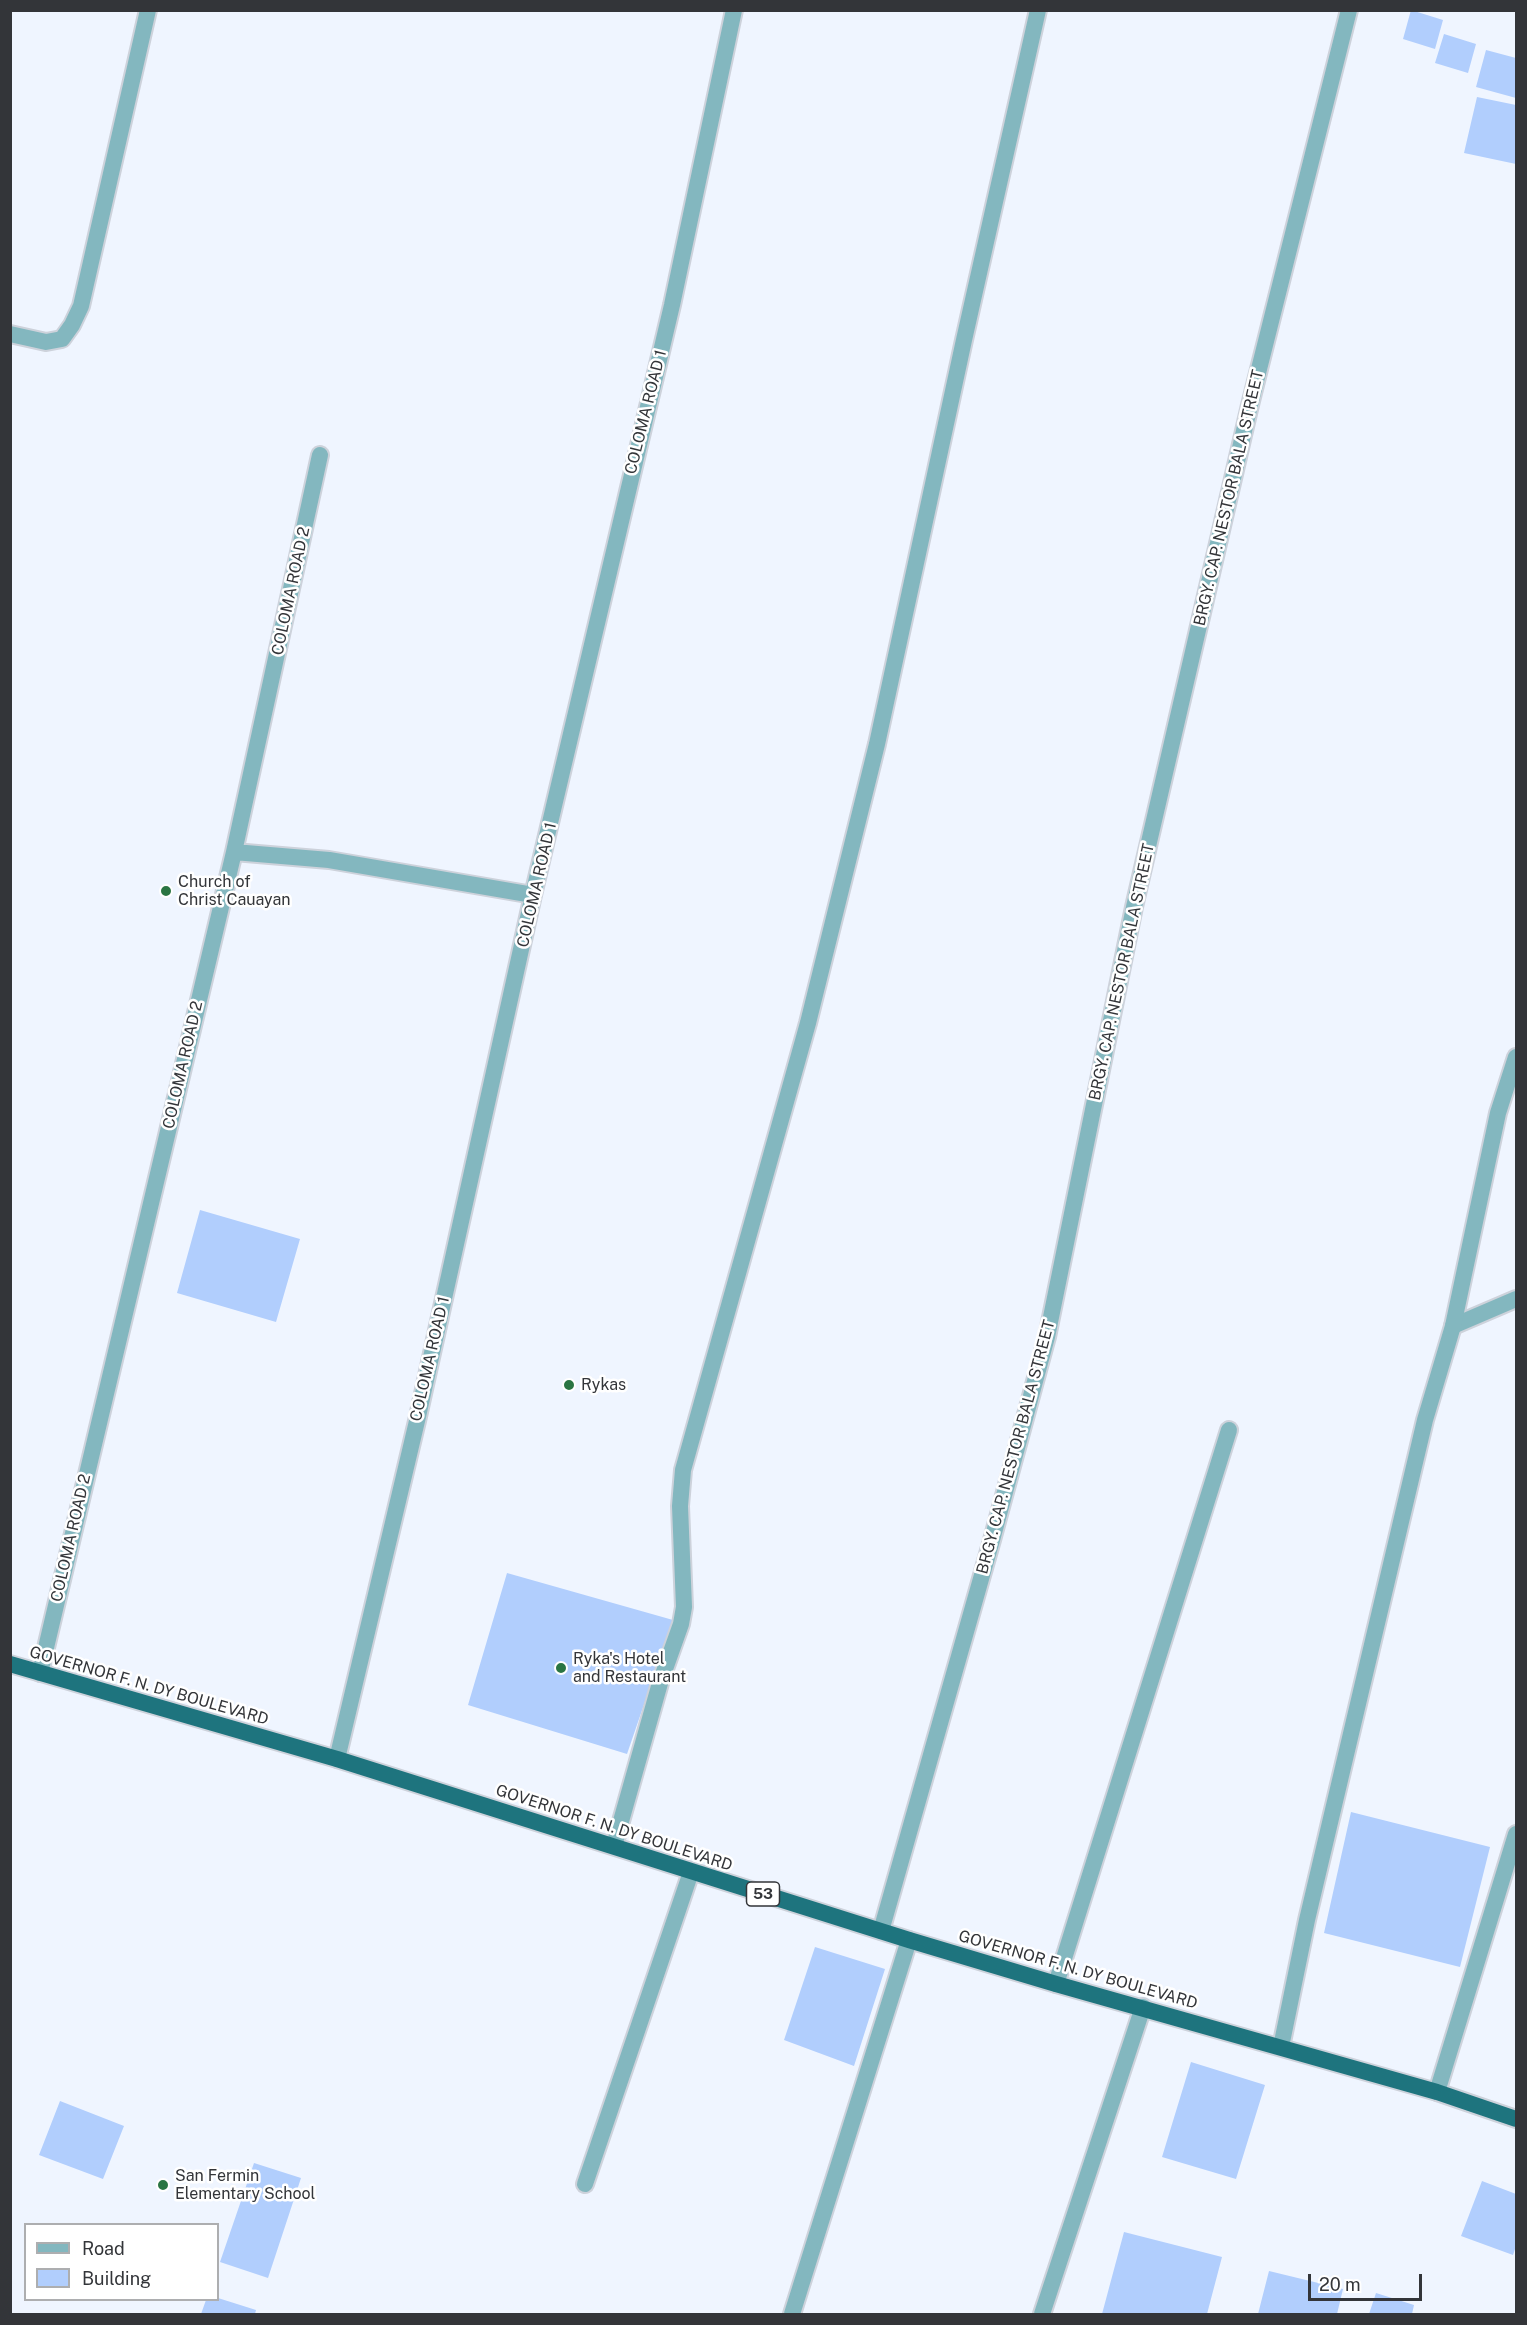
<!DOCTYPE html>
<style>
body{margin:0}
#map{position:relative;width:1527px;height:2325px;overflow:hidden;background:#eff5ff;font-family:"Public Sans",sans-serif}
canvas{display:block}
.frame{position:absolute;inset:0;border:12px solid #333539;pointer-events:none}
.legend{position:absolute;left:24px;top:2223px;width:195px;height:78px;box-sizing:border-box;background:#fff;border:2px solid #adaeb0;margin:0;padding:8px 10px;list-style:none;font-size:18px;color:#333539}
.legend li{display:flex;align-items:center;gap:12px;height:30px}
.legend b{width:30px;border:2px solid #adaeb0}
.scale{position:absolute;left:1308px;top:2274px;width:114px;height:27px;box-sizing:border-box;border:3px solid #333539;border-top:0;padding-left:8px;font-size:18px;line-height:21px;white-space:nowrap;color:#333539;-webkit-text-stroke:4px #fff;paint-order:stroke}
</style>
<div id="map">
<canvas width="1527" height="2325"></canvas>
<div class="frame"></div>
<ul class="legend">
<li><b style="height:8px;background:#83b7bf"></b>Road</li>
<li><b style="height:16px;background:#b1cefd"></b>Building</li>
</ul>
<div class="scale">20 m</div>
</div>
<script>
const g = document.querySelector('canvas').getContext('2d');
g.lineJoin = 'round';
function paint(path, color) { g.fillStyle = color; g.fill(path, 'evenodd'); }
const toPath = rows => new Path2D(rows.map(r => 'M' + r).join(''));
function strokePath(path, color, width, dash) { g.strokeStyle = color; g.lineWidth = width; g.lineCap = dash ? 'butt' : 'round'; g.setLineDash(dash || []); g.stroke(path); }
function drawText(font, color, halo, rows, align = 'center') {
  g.font = font + ' "Public Sans",sans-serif'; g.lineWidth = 5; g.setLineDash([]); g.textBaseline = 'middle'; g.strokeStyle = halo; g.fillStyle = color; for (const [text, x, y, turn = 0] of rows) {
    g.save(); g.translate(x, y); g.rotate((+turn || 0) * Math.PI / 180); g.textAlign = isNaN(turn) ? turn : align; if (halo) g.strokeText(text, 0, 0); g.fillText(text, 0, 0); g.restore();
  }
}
const building = toPath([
 [1411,10,1443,20,1435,49,1403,39],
 [1444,34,1476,44,1468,73,1435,63],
 [1486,50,1516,58,1516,98,1476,87],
 [1477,97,1516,105,1516,164,1464,153],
 [200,1210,300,1239,276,1322,177,1293],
 [507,1573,673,1620,627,1754,468,1705],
 [1351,1812,1490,1847,1460,1967,1324,1933],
 [815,1947,885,1969,854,2066,784,2040],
 [1191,2062,1265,2085,1236,2179,1162,2157],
 [60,2101,124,2126,103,2179,39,2155],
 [254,2163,301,2178,268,2278,220,2262],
 [1482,2181,1516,2194,1516,2246,1513,2255,1461,2236],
 [1124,2232,1222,2257,1207,2314,1102,2314],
 [1269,2271,1343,2289,1337,2314,1258,2314],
 [1376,2293,1414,2305,1412,2314,1369,2314],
 [218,2298,256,2310,255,2314,201,2314,206,2300,218,2300]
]);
const service = toPath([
 [1453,1326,1516,1299],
 [1437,2092,1516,1834],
 [585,2184,691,1872]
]);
const minor = toPath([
 [10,334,46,342,62,339,72,325,81,306,148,10],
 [234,852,329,860,533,895],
 [40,1673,234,852,320,455],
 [337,1759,417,1421,533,895,672,305,734,10],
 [614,1846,660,1683,681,1624,684,1607,680,1506,683,1470,808,1023,877,744,964,340,1038,10],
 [881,1931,992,1540,1047,1337,1134,907,1250,405,1349,10],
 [1056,1984,1229,1430],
 [1281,2047,1307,1920,1425,1420,1453,1326,1498,1113,1516,1057],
 [792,2314,909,1940],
 [1042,2314,1143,2007]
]);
const trunk = toPath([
 [10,1664,337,1759,909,1940,1056,1984,1437,2092,1516,2119]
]);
const markers = [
 [166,891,6,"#2a7543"],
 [569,1385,6,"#2a7543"],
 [561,1668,6,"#2a7543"],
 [163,2185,6,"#2a7543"]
];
const shields = [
 [763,1894,33]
];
const shieldNames = [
 ["53",763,1894]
];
const streetNames = [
 ["COLOMA ROAD 1",646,412,-76],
 ["BRGY. CAP. NESTOR BALA STREET",1229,498,-77],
 ["COLOMA ROAD 2",291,591,-78],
 ["COLOMA ROAD 1",537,885,-77],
 ["BRGY. CAP. NESTOR BALA STREET",1122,972,-78],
 ["COLOMA ROAD 2",183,1065,-77],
 ["COLOMA ROAD 1",430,1359,-77],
 ["BRGY. CAP. NESTOR BALA STREET",1016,1447,-75],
 ["COLOMA ROAD 2",71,1538,-77],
 ["GOVERNOR F. N. DY BOULEVARD",149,1686,16],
 ["GOVERNOR F. N. DY BOULEVARD",614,1828,18],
 ["GOVERNOR F. N. DY BOULEVARD",1078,1970,16]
];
const poiNames = [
 ["Church of",178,882],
 ["Christ Cauayan",178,900],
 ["Rykas",581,1385],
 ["Ryka's Hotel",573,1659],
 ["and Restaurant",573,1677],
 ["San Fermin",175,2176],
 ["Elementary School",175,2194]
];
paint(building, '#b1cefd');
strokePath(service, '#cdd2db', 20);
strokePath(minor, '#cdd2db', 20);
strokePath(trunk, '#cdd2db', 20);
strokePath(service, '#83b7bf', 16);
strokePath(minor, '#83b7bf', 16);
strokePath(trunk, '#1e747e', 16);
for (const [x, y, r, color] of markers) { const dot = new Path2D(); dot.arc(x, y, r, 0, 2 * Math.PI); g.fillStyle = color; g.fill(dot); strokePath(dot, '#fff', 2); }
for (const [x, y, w] of shields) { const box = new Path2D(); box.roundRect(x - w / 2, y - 12, w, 24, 4.5); g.fillStyle = '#fff'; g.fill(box); strokePath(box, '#333539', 1.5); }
drawText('bold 15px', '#333539', null, shieldNames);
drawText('16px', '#333539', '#fff', streetNames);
drawText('16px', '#333539', '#fff', poiNames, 'left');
</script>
